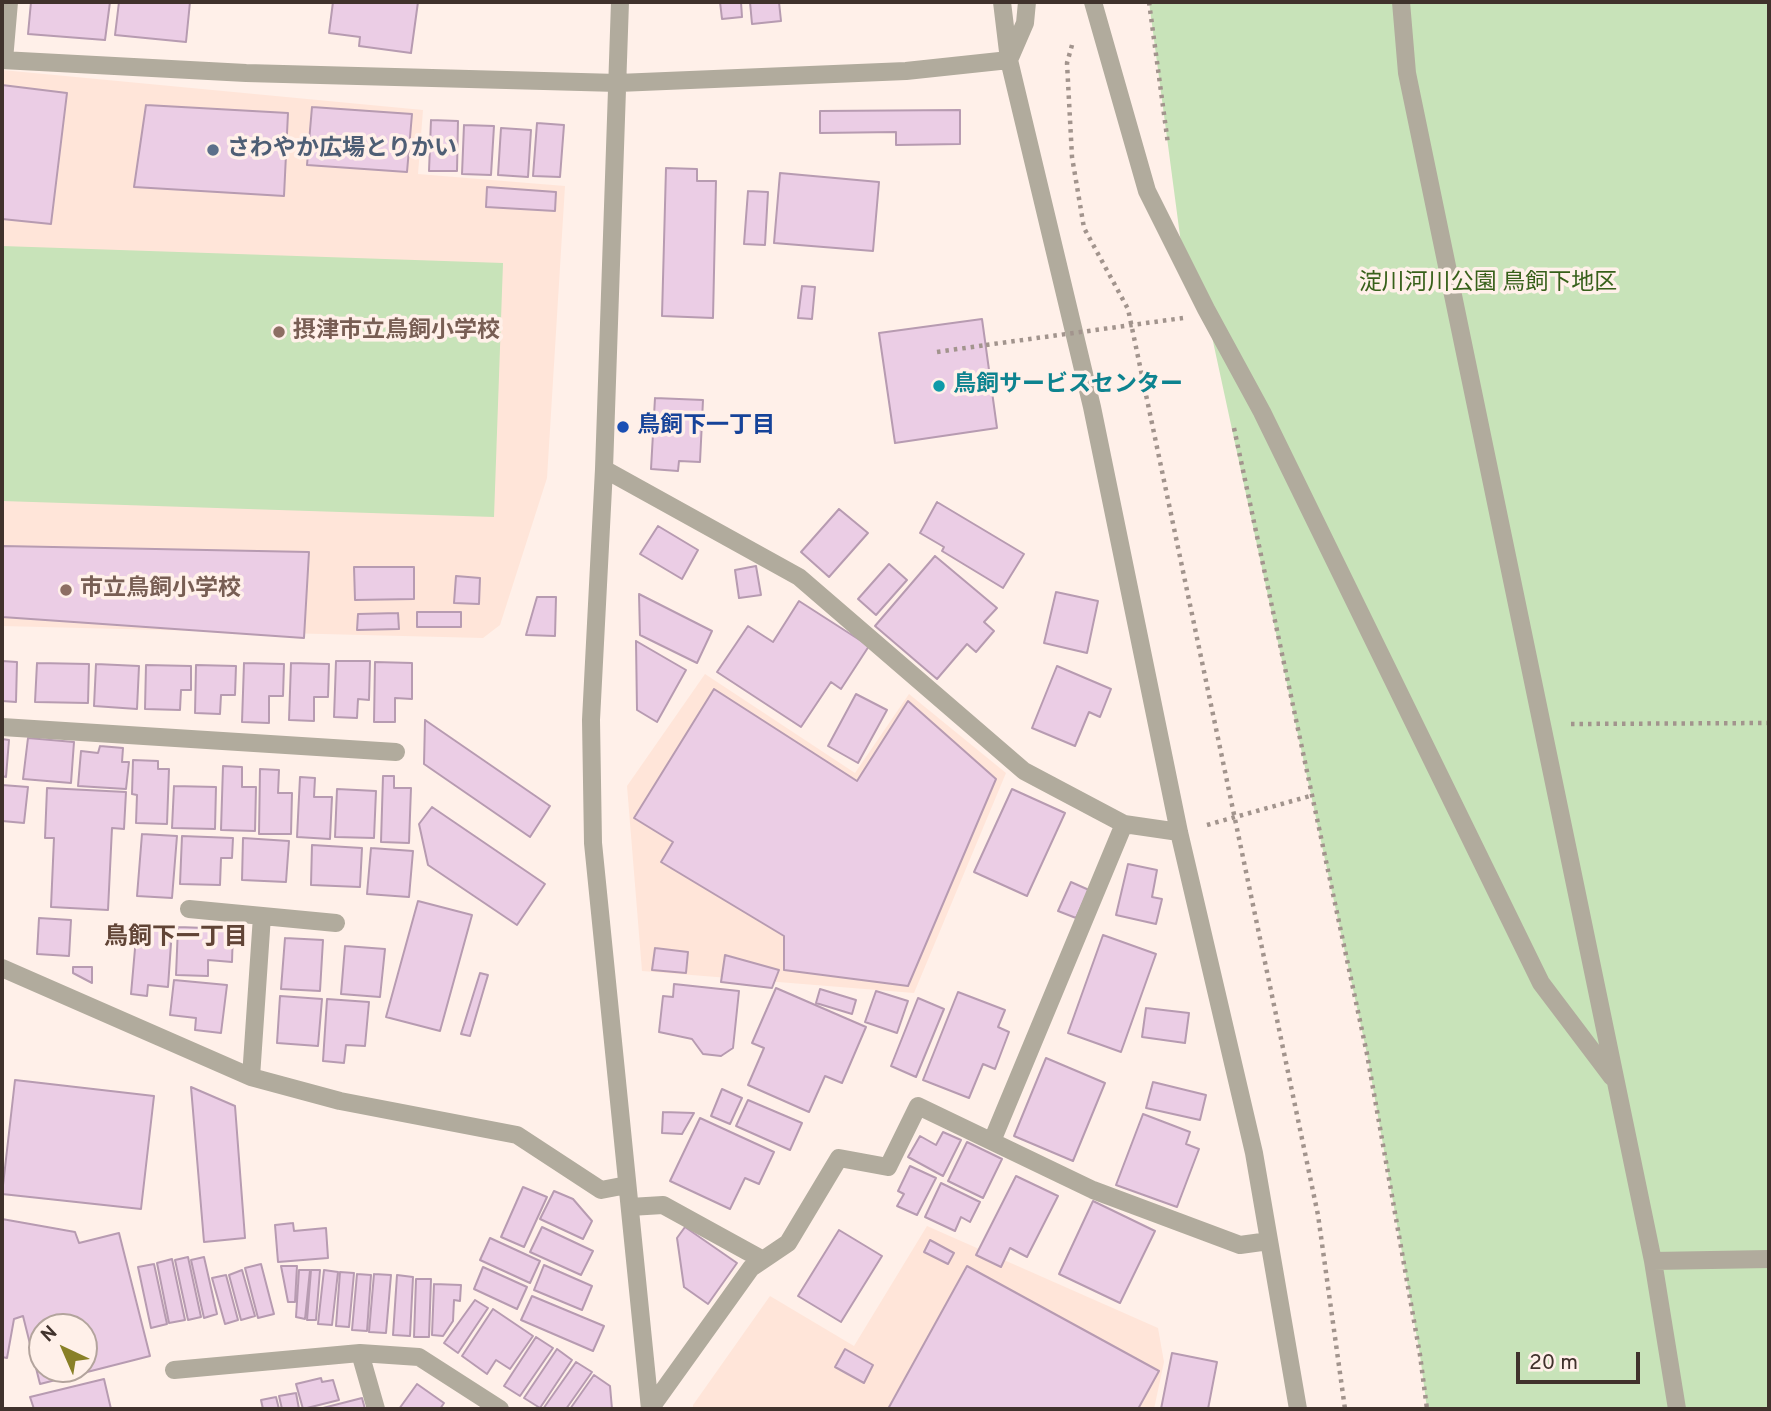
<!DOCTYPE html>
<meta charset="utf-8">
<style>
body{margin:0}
#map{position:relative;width:1771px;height:1411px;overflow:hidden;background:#fff0e9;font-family:Overpass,sans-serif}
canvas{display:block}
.frame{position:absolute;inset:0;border:4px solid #40322c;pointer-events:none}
.north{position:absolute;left:28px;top:1313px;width:70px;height:70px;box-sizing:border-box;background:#fff0e9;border:2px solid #b3a49d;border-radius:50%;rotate:316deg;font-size:19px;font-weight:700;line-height:28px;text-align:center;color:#40322c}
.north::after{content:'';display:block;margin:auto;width:24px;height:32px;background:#898027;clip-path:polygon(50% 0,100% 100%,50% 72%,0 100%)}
.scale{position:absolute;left:1516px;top:1352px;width:124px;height:32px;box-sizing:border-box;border:4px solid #40322c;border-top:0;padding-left:9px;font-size:21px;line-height:24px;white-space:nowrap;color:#40322c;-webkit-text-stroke:5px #fff0e9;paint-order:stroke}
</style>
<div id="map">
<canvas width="1771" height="1411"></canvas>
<div class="frame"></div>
<div class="north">N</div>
<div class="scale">20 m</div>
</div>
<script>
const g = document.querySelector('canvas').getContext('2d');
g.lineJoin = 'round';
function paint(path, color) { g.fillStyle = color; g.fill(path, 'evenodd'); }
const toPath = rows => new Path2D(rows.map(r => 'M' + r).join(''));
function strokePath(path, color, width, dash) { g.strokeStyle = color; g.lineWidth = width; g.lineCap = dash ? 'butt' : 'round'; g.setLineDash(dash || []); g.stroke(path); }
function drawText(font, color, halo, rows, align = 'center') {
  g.font = font + ' Overpass,"Noto Sans JP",sans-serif'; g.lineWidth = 7; g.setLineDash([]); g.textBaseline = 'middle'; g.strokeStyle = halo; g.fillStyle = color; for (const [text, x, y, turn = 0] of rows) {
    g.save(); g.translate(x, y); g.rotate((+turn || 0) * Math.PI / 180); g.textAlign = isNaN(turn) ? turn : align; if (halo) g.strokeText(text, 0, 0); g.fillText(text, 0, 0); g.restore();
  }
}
const built = toPath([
 [2,70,423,110,418,174,565,186,547,478,500,625,483,638,2,626],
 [705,674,855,773,909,694,1006,773,914,993,642,971,627,786],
 [927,1226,1158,1328,1164,1362,1154,1409,693,1409,693,1405,770,1296,854,1346]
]);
const green = toPath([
 [1149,2,1769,2,1769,1409,1427,1409,1420,1355,1367,1054,1206,309,1184,266],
 [2,246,503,263,494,517,2,501]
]);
const building = toPath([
 [31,2,110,2,105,40,28,34,31,2],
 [119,2,190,2,186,42,115,35,119,2],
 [333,2,418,2,411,53,359,46,360,37,329,33,333,2],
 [720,2,741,2,742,17,722,19,720,2],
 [750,2,779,2,781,21,752,24,750,2],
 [2,85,67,93,51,224,2,219,2,85],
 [146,105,288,113,284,196,134,187,146,105],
 [312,107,412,114,407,172,307,165,312,107],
 [960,110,960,144,896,145,896,132,820,133,820,111,960,110],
 [431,120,458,121,457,171,429,171,431,120],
 [537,123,564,125,560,177,533,176,537,123],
 [464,125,494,126,491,175,462,174,464,125],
 [501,128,531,130,528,177,498,175,501,128],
 [666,168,697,169,697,181,716,181,713,318,662,316,666,168],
 [780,173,879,182,873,251,774,243,780,173],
 [487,187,556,192,555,211,486,207,487,187],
 [748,191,768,192,765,245,744,244,748,191],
 [802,286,815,287,812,319,798,318,802,286],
 [982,319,997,428,895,443,879,333,982,319],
 [655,398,703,400,700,462,679,461,678,471,651,469,655,398],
 [937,502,1024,554,1003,588,942,551,944,547,920,533,937,502],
 [839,509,868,533,829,577,801,552,839,509],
 [658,526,698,550,682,579,640,554,658,526],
 [2,546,309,552,304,638,2,617,2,546],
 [935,556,997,608,984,622,994,631,976,652,967,644,937,679,875,626,935,556],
 [889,564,907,580,876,615,858,599,889,564],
 [756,566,761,595,739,598,735,570,756,566],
 [354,567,414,567,414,599,355,600,354,567],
 [456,576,480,578,479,604,454,603,456,576],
 [1056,592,1098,601,1087,653,1044,643,1056,592],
 [639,594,712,631,697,663,640,635,639,594],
 [537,597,556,597,555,636,526,635,537,597],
 [799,601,869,646,841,689,831,682,801,727,717,672,748,626,773,642,799,601],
 [417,612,461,612,461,627,417,627,417,612],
 [398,613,399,629,357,630,358,614,398,613],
 [636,641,686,670,657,722,637,710,636,641],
 [2,661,17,662,16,702,2,701,2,661],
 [336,661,370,661,369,700,358,699,357,718,334,717,336,661],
 [375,662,412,663,412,699,395,698,395,722,374,722,375,662],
 [37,663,89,664,88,703,35,702,37,663],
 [244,663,284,664,283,696,269,696,269,723,242,722,244,663],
 [291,663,329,664,328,697,314,697,314,721,289,720,291,663],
 [96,664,139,666,137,709,94,706,96,664],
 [146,665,191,666,191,690,181,690,180,710,145,709,146,665],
 [196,665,236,666,235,695,221,695,220,714,195,713,196,665],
 [1057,666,1111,689,1100,717,1089,712,1075,746,1032,728,1057,666],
 [714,689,857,781,908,701,996,779,908,986,784,970,784,936,661,862,673,842,634,818,714,689],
 [856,694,887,710,858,763,828,746,856,694],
 [425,720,550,806,530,837,424,764,425,720],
 [28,738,74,742,71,783,23,779,28,738],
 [2,739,9,740,6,777,2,776,2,739],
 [100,746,123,748,122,762,129,762,126,789,78,786,81,751,98,753,100,746],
 [133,760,158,761,158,769,169,769,167,824,136,823,137,795,132,794,133,760],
 [223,766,242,767,242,787,256,787,255,831,221,830,223,766],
 [260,769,279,770,278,793,292,793,291,834,259,834,260,769],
 [383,776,394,776,394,788,411,788,409,843,381,842,383,776],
 [300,777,315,778,314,797,332,797,330,839,297,837,300,777],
 [2,785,28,787,24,823,2,821,2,785],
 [174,786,216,787,215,829,172,828,174,786],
 [47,788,126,792,124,829,112,828,108,910,51,907,54,838,45,838,47,788],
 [337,789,376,791,374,838,335,837,337,789],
 [1012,789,1065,813,1027,896,974,872,1012,789],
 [432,807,545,884,517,925,428,865,419,824,432,807],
 [142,834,177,836,172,898,137,896,142,834],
 [182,836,233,838,232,858,221,858,220,885,180,884,182,836],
 [243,838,289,841,286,882,242,880,243,838],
 [312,845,362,848,360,887,311,885,312,845],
 [371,848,413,851,409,897,367,894,371,848],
 [1128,864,1157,870,1152,897,1162,899,1156,924,1116,915,1128,864],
 [1071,882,1089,890,1076,918,1058,911,1071,882],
 [418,901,472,915,440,1031,386,1017,418,901],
 [39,918,71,920,69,956,37,954,39,918],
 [137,926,172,929,168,987,148,985,147,996,131,994,137,926],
 [178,927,233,929,232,962,208,960,208,976,176,975,178,927],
 [1103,935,1156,954,1121,1052,1068,1033,1103,935],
 [285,938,323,940,320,991,281,989,285,938],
 [345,946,385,949,380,997,341,994,345,946],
 [655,948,688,952,686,973,652,970,655,948],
 [725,955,779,970,772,988,721,982,725,955],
 [73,967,92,967,92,983,73,973,73,967],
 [480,973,488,975,470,1036,461,1034,480,973],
 [174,980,227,985,221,1033,195,1030,196,1018,170,1015,174,980],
 [674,984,739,991,733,1048,721,1056,703,1054,692,1039,659,1032,663,996,673,997,674,984],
 [776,988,866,1027,842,1083,825,1076,809,1112,748,1085,764,1048,752,1043,776,988],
 [820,989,856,1000,852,1014,816,1003,820,989],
 [876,991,908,1001,897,1033,865,1022,876,991],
 [958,992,1005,1010,998,1027,1009,1032,995,1069,983,1064,969,1098,923,1080,958,992],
 [280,996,322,999,318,1046,277,1043,280,996],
 [918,998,944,1009,916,1077,891,1066,918,998],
 [327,999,369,1002,365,1046,346,1045,344,1063,323,1061,327,999],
 [1146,1008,1189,1013,1185,1043,1142,1037,1146,1008],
 [1046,1058,1105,1083,1073,1161,1014,1136,1046,1058],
 [15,1080,154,1096,141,1209,2,1194,15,1080],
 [1153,1082,1206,1095,1200,1120,1146,1108,1153,1082],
 [191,1087,235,1106,245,1238,204,1242,191,1087],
 [722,1089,742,1098,730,1124,711,1116,722,1089],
 [748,1100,802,1123,790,1150,736,1126,748,1100],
 [663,1112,694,1113,682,1134,662,1133,663,1112],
 [1143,1114,1190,1132,1186,1144,1199,1149,1177,1207,1116,1185,1143,1114],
 [700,1118,774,1152,759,1184,745,1178,730,1209,670,1181,700,1118],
 [943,1132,961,1140,943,1176,908,1157,920,1136,936,1145,943,1132],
 [967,1142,1002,1159,983,1198,948,1181,967,1142],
 [910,1166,936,1178,917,1215,897,1206,904,1194,898,1191,910,1166],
 [1016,1176,1058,1196,1027,1257,1010,1248,1001,1267,976,1255,1016,1176],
 [941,1183,980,1202,970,1222,961,1217,955,1231,925,1217,941,1183],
 [523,1187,547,1197,524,1247,501,1237,523,1187],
 [554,1191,573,1199,592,1221,583,1239,540,1219,554,1191],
 [1093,1201,1155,1231,1120,1303,1059,1274,1093,1201],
 [2,1219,75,1232,79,1243,119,1233,150,1356,40,1384,23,1316,14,1319,7,1358,2,1357,2,1219],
 [42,1327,84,1327,84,1369,42,1369,42,1327],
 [293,1223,294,1231,326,1228,328,1258,278,1262,275,1225,293,1223],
 [542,1227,593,1251,581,1275,530,1252,542,1227],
 [685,1227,737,1263,708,1304,684,1287,677,1238,685,1227],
 [839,1230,882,1256,841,1322,798,1296,839,1230],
 [490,1238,540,1261,530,1283,480,1260,490,1238],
 [930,1240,954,1253,948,1264,924,1252,930,1240],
 [188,1257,201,1317,188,1320,175,1260,188,1257],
 [204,1257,217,1314,204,1318,191,1260,204,1257],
 [172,1259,185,1320,169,1323,157,1263,172,1259],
 [154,1264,167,1324,151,1328,138,1267,154,1264],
 [261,1264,274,1314,258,1318,245,1268,261,1264],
 [544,1265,592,1286,582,1310,534,1290,544,1265],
 [281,1266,297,1266,295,1302,288,1302,281,1266],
 [967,1266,1159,1371,1138,1409,888,1409,967,1266],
 [483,1267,527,1287,517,1309,474,1289,483,1267],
 [242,1270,255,1316,241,1320,229,1275,242,1270],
 [299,1270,310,1270,305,1319,296,1317,299,1270],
 [311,1270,320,1270,316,1320,307,1320,311,1270],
 [324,1270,338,1272,332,1325,318,1324,324,1270],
 [340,1272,354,1273,349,1327,336,1326,340,1272],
 [357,1274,371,1275,367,1331,352,1330,357,1274],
 [374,1274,391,1275,386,1333,369,1332,374,1274],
 [226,1275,238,1320,225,1324,212,1278,226,1275],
 [397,1275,413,1277,410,1336,393,1335,397,1275],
 [416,1279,431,1279,429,1337,414,1337,416,1279],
 [434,1284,461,1285,460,1301,454,1300,453,1321,443,1336,432,1335,434,1284],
 [532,1296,604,1326,593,1351,521,1320,532,1296],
 [475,1300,488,1308,458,1353,444,1343,475,1300],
 [493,1309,533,1336,510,1369,496,1360,487,1374,462,1356,493,1309],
 [536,1337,553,1348,520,1396,504,1386,536,1337],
 [557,1349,572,1360,540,1408,524,1398,557,1349],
 [845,1349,873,1365,864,1383,835,1367,845,1349],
 [1172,1353,1217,1362,1208,1409,1161,1409,1172,1353],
 [576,1362,592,1372,566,1409,543,1409,576,1362],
 [594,1375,610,1386,612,1409,570,1409,594,1375],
 [321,1378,322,1382,333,1380,339,1400,303,1409,296,1384,321,1378],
 [104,1379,111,1409,34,1409,30,1397,104,1379],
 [417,1384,444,1403,440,1409,399,1409,417,1384],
 [296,1393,299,1409,282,1409,279,1396,296,1393],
 [276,1397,279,1409,263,1409,261,1400,276,1397],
 [362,1398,365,1409,319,1409,362,1398]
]);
const path = toPath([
 [1149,2,1168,144],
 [1072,45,1067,63,1072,157,1084,228,1128,309,1318,1215,1345,1409],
 [937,352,986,345],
 [1234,428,1367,1054,1420,1355,1427,1409],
 [1571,724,1769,723],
 [1207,825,1310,796]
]);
const minor = toPath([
 [620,2,604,469,591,720,593,843,650,1409],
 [1002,2,1009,60,1092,407,1179,832,1254,1153,1298,1409],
 [1093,2,1147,191,1206,309,1262,412,1541,983,1612,1077],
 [1401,2,1407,73,1653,1261,1677,1409],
 [2,60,246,73,618,83,906,71,1009,60,1025,23,1027,2],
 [4,60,9,2],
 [604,469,799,577,1024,771,1124,824,1179,832],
 [2,727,396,752],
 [189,909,336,923],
 [2,968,251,1077,340,1101,517,1135,601,1190,627,1185],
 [251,1077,262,916],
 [992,1141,1124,824],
 [630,1207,663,1205,763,1260],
 [1653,1261,1769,1259],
 [360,1353,376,1409],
 [174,1370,360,1353,419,1357,500,1409],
 [650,1409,751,1268,788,1243,839,1158,888,1167,918,1106,1093,1190,1240,1245,1269,1241]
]);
const pathBridge = toPath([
 [986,345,1183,318]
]);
const markers = [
 [213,150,7,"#5c6f8a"],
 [279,332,7,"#8d6e63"],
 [939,386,7,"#0f9aa8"],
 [623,427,7,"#1a4fb4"],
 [66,590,7,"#8d6e63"]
];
const serviceNames = [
 ["さわやか広場とりかい",227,150]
];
const parkNames = [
 ["淀川河川公園 鳥飼下地区",1488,284]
];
const educationNames = [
 ["摂津市立鳥飼小学校",293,332],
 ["市立鳥飼小学校",80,590]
];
const cultureNames = [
 ["鳥飼サービスセンター",953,386]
];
const transitNames = [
 ["鳥飼下一丁目",637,427]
];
const neighbourhoodNames = [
 ["鳥飼下一丁目",176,939]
];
paint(built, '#ffe5d9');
paint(green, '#c8e3b9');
paint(building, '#ebcde5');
strokePath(building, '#b79bb1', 2);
strokePath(path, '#a2948d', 4.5, [3.5, 5]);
strokePath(minor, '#b1ab9d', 18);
strokePath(pathBridge, '#a2948d', 4.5, [3.5, 5]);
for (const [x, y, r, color] of markers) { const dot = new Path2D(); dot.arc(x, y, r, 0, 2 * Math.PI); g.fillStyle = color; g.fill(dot); strokePath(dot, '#fff0e9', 2.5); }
drawText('bold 23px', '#4e5e75', '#fff0e9', serviceNames, 'left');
drawText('23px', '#37601a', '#fff0e9', parkNames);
drawText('bold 23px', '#785e54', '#fff0e9', educationNames, 'left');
drawText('bold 23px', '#0d838f', '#fff0e9', cultureNames, 'left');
drawText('bold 23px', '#164399', '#fff0e9', transitNames, 'left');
drawText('bold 24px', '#614436', '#fff0e9', neighbourhoodNames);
</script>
